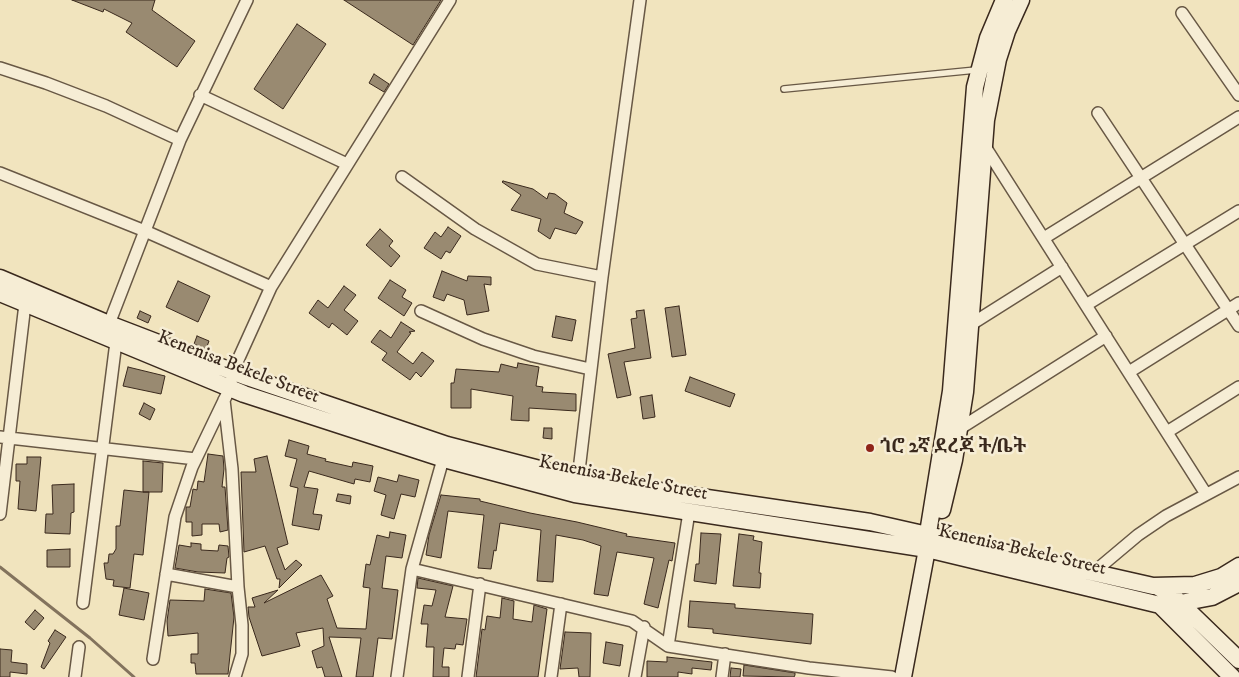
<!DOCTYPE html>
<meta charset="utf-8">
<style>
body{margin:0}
canvas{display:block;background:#f1e4be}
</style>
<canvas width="1239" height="677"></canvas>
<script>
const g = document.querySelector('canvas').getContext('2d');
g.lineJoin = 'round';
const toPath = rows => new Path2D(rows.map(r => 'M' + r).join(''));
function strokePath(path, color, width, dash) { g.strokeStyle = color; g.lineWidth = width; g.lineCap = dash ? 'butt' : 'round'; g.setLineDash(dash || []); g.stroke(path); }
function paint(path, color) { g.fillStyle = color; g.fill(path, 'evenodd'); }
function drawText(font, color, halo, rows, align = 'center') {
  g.font = font + ' "IM FELL DW Pica","Noto Serif Ethiopic",serif'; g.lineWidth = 5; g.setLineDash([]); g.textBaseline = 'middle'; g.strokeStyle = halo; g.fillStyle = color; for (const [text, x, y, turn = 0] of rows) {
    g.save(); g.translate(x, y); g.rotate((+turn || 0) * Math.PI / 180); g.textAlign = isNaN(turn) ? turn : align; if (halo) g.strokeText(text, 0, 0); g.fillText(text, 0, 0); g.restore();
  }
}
const stream = toPath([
 [0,567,90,638,134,677]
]);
const building = toPath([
 [72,0,155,0,152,10,195,41,177,67,126,32,132,23,104,9,103,12,72,0],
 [344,0,441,0,413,45,344,0],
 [297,24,326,44,283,109,254,89,297,24],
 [374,74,389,84,384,92,369,83,374,74],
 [503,181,533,189,547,199,549,193,555,194,567,203,564,213,583,222,581,226,576,234,555,228,550,239,538,231,541,219,511,210,521,195,502,182,503,181],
 [448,227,461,236,450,253,446,251,441,259,424,248,435,232,441,237,448,227],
 [380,229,393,241,389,246,400,256,391,267,366,245,380,229],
 [442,271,467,281,468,276,491,277,491,285,484,284,489,311,467,315,464,300,447,294,444,301,433,297,442,271],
 [390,280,406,290,402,297,412,303,404,316,378,298,390,280],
 [178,281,210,296,198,322,166,307,178,281],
 [344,286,356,295,344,310,358,321,347,335,332,323,329,328,309,313,318,300,328,308,344,286],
 [679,306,686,355,672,357,665,308,679,306],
 [644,310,651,358,624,362,631,395,617,398,608,354,635,348,631,319,637,318,636,311,644,310],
 [140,311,151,316,148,323,137,318,140,311],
 [556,316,576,320,572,341,552,337,556,316],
 [401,322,415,331,409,332,411,333,397,352,413,364,422,352,434,361,421,377,416,372,410,380,382,360,387,353,371,342,380,330,391,338,401,322],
 [197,336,209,341,206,349,194,344,197,336],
 [518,363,539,367,536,386,543,387,542,392,576,394,576,411,529,408,529,421,511,420,513,396,471,389,471,408,451,408,451,383,454,383,456,369,499,372,501,364,517,368,518,363],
 [128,367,165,376,161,394,123,386,128,367],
 [690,377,735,394,730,407,685,391,690,377],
 [652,395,655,417,643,419,640,397,652,395],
 [144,403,155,409,150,420,139,414,144,403],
 [544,428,552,428,552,439,543,438,544,428],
 [289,440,309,446,307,454,326,459,325,461,352,467,353,462,373,466,370,482,355,479,354,484,309,471,304,487,318,489,313,514,322,515,319,530,292,525,298,488,290,486,297,459,285,456,289,440],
 [208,454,223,456,224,469,222,487,225,487,228,530,220,532,219,524,202,524,202,535,192,536,192,522,186,522,186,507,190,507,193,489,197,490,198,481,204,482,208,454],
 [267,456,288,544,277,548,285,570,296,560,302,565,279,588,280,579,277,579,265,546,244,552,241,472,256,472,254,459,267,456],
 [27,457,41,457,36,511,18,509,20,481,16,481,16,464,27,464,27,457],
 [143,461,163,463,162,492,143,492,149,492,143,555,134,554,130,588,113,586,114,580,106,579,104,563,108,563,109,554,113,554,116,549,116,526,120,526,124,490,143,492,143,461],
 [399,475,419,480,415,497,401,494,394,519,381,515,386,495,374,491,378,477,397,482,399,475],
 [74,484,74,512,71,513,70,534,45,533,46,514,53,514,52,485,74,484],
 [338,494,351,496,350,504,336,501,338,494],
 [441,495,480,499,480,501,530,513,577,522,627,534,626,536,675,543,672,561,669,560,658,608,644,604,654,558,617,552,608,596,594,594,601,546,583,540,556,535,553,582,537,581,541,530,500,523,496,551,494,550,491,569,478,568,484,515,448,511,441,558,426,555,429,535,441,495],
 [390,532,406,535,402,558,386,556,382,588,398,590,392,639,378,638,373,677,356,677,361,638,329,637,342,677,325,677,322,667,317,668,312,651,324,646,323,628,296,633,300,646,262,656,249,617,248,607,255,607,252,598,278,590,264,603,321,575,333,596,327,599,337,628,366,629,370,588,363,587,366,564,370,565,377,535,389,538,390,532],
 [701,533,721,534,716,584,694,581,696,564,699,564,701,533],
 [739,534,754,536,753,540,762,542,759,573,761,573,760,588,733,586,739,534],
 [191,543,201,544,201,550,218,551,219,545,228,546,229,557,227,558,225,573,198,572,175,568,179,545,191,547,191,543],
 [70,549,70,567,47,567,47,550,70,549],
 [418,578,453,586,445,617,467,619,463,645,456,644,455,649,444,648,442,667,449,667,449,677,433,677,434,647,426,647,428,624,421,624,424,605,432,606,436,590,417,588,418,578],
 [124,588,149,593,144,620,119,615,124,588],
 [205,589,231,593,234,617,228,674,196,674,195,663,191,663,191,654,198,654,198,633,168,636,167,621,170,600,204,601,205,589],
 [502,598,514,601,513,619,532,622,534,605,547,609,538,677,476,677,482,629,485,630,487,616,500,618,502,598],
 [690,601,735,604,735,608,813,614,811,644,713,633,713,629,688,627,690,601],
 [35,610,44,618,34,630,25,622,35,610],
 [55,630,66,637,44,669,41,667,50,643,48,641,55,630],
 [565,632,591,633,590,677,579,677,578,668,560,669,565,632],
 [606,642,623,645,620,666,603,663,606,642],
 [0,649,12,650,11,662,27,664,27,674,10,672,10,677,0,677,0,649],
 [667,657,712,662,711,670,692,668,692,674,678,672,678,677,647,677,647,661,667,662,667,657],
 [744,665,795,673,795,675,794,677,743,676,744,665],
 [731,668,741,669,740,677,730,677,731,668]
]);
const lane = toPath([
 [784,89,976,70]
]);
const street = toPath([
 [1182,13,1239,95],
 [0,68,46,83,106,106,180,140],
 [200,95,347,164],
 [1098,113,1239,326],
 [984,145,1206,494],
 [0,173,145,231,271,287],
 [402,177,475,229,537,264,602,277],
 [1044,238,1239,117],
 [1086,305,1239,211],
 [421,311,483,339,533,356,590,369],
 [109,324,180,140,247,0],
 [970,325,1062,267],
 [1129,372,1239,303],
 [224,400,232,469,238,587,242,625,242,654,235,677],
 [959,429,1106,336],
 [1167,432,1239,387],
 [0,437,196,459],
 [578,479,602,277,640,0],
 [0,514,25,304],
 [412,569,632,621,668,646,809,668,892,677],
 [1094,572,1138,535,1166,516,1239,477],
 [166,574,238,587],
 [83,603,116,342],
 [668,646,689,512],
 [153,659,175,517,192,467,230,388,233,371,271,287,450,0],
 [75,677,79,647],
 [397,677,412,569,445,452],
 [468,677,480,584],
 [551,677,561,604],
 [635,677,644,627],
 [722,677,725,654]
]);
const secondary = toPath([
 [0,278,109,324,247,377,447,445,578,479,870,522,1153,586,1195,585,1221,577,1239,566],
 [0,293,244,394,444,459,575,494,927,549,1160,605,1232,677],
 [942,510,954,460,965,392,986,120,998,59,1007,31,1021,0],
 [1158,587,1174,597,1239,660],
 [1175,604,1212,597,1239,583],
 [903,677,927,549,928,533,951,391,975,87,988,38,1004,0]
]);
const markers = [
 [870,448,5,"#8f2418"]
];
const streetNames = [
 ["Kenenisa Bekele Street",238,368,21],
 ["Kenenisa Bekele Street",623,479,11],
 ["Kenenisa Bekele Street",1022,551,13]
];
const poiNames = [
 ["ጎሮ 2ኛ ደረጃ ት/ቤት",880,448]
];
strokePath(stream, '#83735d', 3);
paint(building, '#998a71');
strokePath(building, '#3a291d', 1);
strokePath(lane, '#685845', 8);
strokePath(street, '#685845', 14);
strokePath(secondary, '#3a291d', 19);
strokePath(lane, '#f6edd5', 5.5);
strokePath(street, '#f6edd5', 11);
strokePath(secondary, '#f6edd5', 16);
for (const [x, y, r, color] of markers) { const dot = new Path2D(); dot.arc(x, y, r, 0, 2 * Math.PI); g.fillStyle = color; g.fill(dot); strokePath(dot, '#f6edd5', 2); }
drawText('19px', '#3a291d', '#f6edd5', streetNames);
drawText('bold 19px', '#3a291d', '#f6edd5', poiNames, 'left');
</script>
